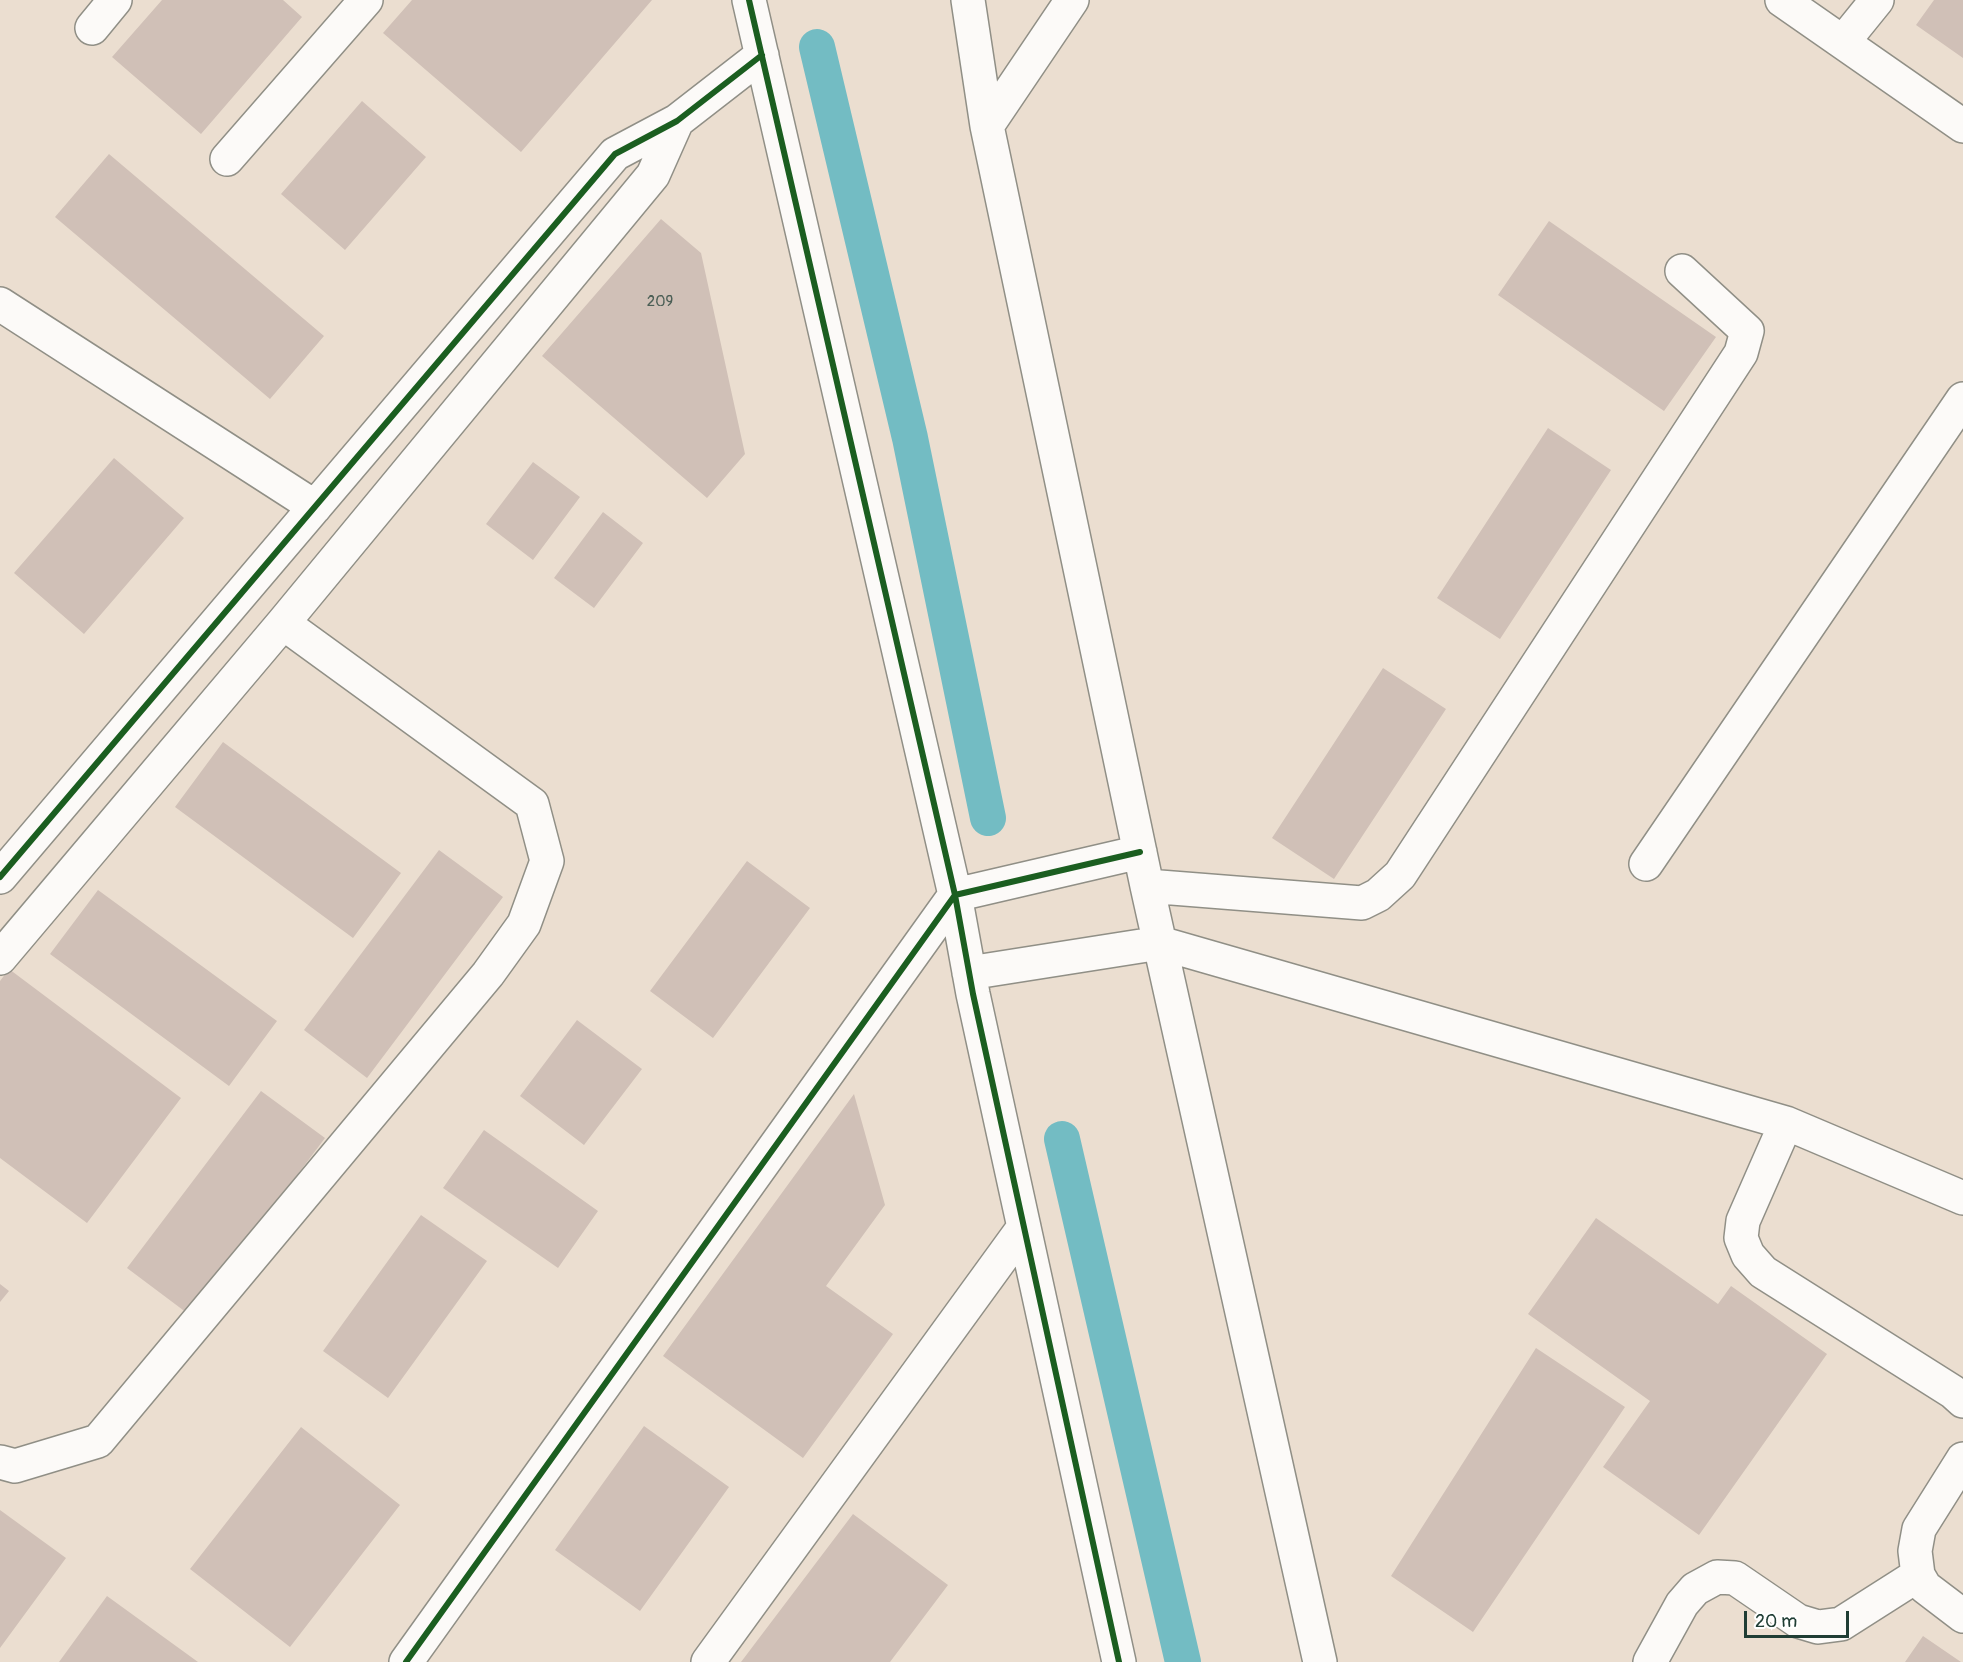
<!DOCTYPE html>
<style>
body{margin:0}
#map{position:relative;width:1963px;height:1662px;overflow:hidden;background:#ebded0;font-family:Pangolin,sans-serif}
canvas{display:block}
.scale{position:absolute;left:1744px;top:1611px;width:105px;height:27px;box-sizing:border-box;border:3px solid #1f3d34;border-top:0;padding-left:8px;font-size:18px;line-height:21px;white-space:nowrap;color:#1f3d34;-webkit-text-stroke:4px #fff;paint-order:stroke}
</style>
<div id="map">
<canvas width="1963" height="1662"></canvas>
<div class="scale">20 m</div>
</div>
<script>
const g = document.querySelector('canvas').getContext('2d');
g.lineJoin = 'round';
const toPath = rows => new Path2D(rows.map(r => 'M' + r).join(''));
function strokePath(path, color, width, dash) { g.strokeStyle = color; g.lineWidth = width; g.lineCap = dash ? 'butt' : 'round'; g.setLineDash(dash || []); g.stroke(path); }
function paint(path, color) { g.fillStyle = color; g.fill(path, 'evenodd'); }
function drawText(font, color, halo, rows, align = 'center') {
  g.font = font + ' Pangolin,sans-serif'; g.lineWidth = 5; g.setLineDash([]); g.textBaseline = 'middle'; g.strokeStyle = halo; g.fillStyle = color; for (const [text, x, y, turn = 0] of rows) {
    g.save(); g.translate(x, y); g.rotate((+turn || 0) * Math.PI / 180); g.textAlign = isNaN(turn) ? turn : align; if (halo) g.strokeText(text, 0, 0); g.fillText(text, 0, 0); g.restore();
  }
}
const canal = toPath([
 [817,47,910,438,988,818],
 [1062,1139,1183,1662]
]);
const building = toPath([
 [162,0,283,0,302,17,201,134,112,57],
 [412,0,652,0,521,152,383,33],
 [1934,0,1963,0,1963,58,1916,25],
 [362,101,426,157,345,250,281,194],
 [109,154,324,336,270,399,55,217],
 [661,219,701,253,745,454,707,498,542,356],
 [1549,221,1716,337,1664,411,1498,295],
 [1548,428,1611,470,1500,639,1437,598],
 [114,458,184,518,84,634,14,573],
 [533,462,580,497,533,560,486,524],
 [603,512,643,543,594,608,554,578],
 [1383,668,1446,709,1334,879,1272,838],
 [223,742,401,873,353,938,175,807],
 [439,850,503,897,367,1078,304,1030],
 [747,861,810,908,713,1038,650,991],
 [98,890,277,1021,229,1086,50,954],
 [9,969,181,1098,87,1223,0,1158,0,981],
 [577,1020,642,1069,584,1145,520,1096],
 [261,1091,325,1138,191,1316,127,1268],
 [854,1094,885,1205,826,1286,893,1334,803,1458,663,1356],
 [484,1130,598,1211,558,1268,443,1188],
 [421,1215,487,1261,388,1398,323,1351],
 [1596,1218,1718,1304,1731,1286,1827,1354,1699,1535,1603,1467,1650,1401,1528,1314],
 [0,1284,9,1291,0,1302],
 [1536,1348,1625,1407,1473,1632,1391,1576],
 [644,1426,729,1487,640,1611,555,1550],
 [301,1427,400,1505,290,1647,190,1569],
 [0,1510,66,1558,0,1648],
 [853,1514,948,1585,890,1662,741,1662],
 [107,1596,198,1662,59,1662],
 [1923,1636,1961,1662,1905,1662]
]);
const minor = toPath([
 [749,0,955,895,973,994,1119,1662],
 [968,0,987,126,1147,886,1320,1662],
 [1782,0,1963,126],
 [92,28,115,0],
 [1843,42,1877,0],
 [987,126,1072,0],
 [227,159,366,0],
 [0,304,315,507],
 [1646,864,1963,399],
 [0,877,615,154,677,121,762,55],
 [1147,886,1362,903,1378,895,1400,875,1741,353,1747,331,1682,271],
 [0,958,283,623,653,175,677,121],
 [969,973,1160,943,1786,1123,1963,1198],
 [1786,1123,1743,1221,1741,1238,1748,1255,1763,1272,1953,1392,1963,1401],
 [1963,1459,1919,1529,1915,1551,1918,1575,1925,1587,1963,1616],
 [0,1462,15,1466,98,1441,488,974,524,924,547,861,532,804,283,623],
 [406,1662,955,895,1140,852],
 [708,1662,1024,1227],
 [1650,1662,1682,1604,1695,1589,1717,1577,1735,1578,1798,1621,1818,1627,1841,1624,1918,1575]
]);
const cycleway = toPath([
 [749,0,955,895,973,994,1119,1662],
 [0,877,615,154,677,121,762,55],
 [406,1662,955,895,1140,852]
]);
const numberNames = [
 ["209",660,302]
];
strokePath(canal, '#73bcc3', 36);
paint(building, '#d0c0b7');
strokePath(minor, '#908f86', 36);
strokePath(minor, '#fcfaf8', 33);
strokePath(cycleway, '#1b5e20', 6);
drawText('15px', '#4b5e55', null, numberNames);
</script>
